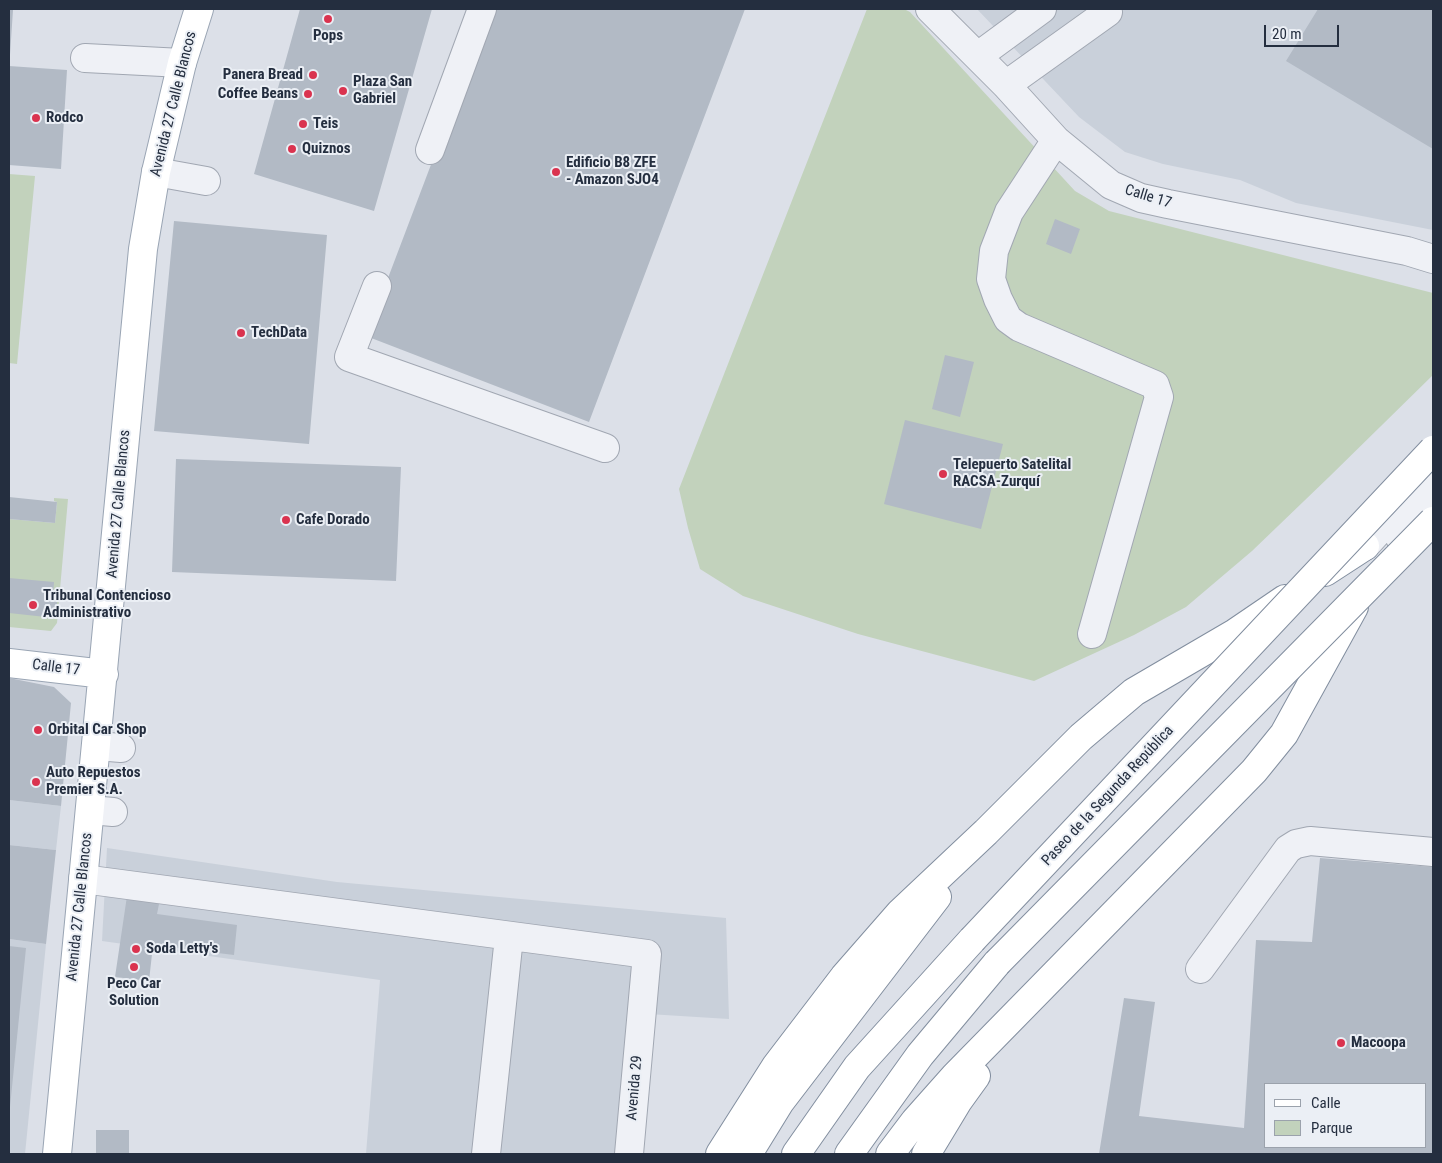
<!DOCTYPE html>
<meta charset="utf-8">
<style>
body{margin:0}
#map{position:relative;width:1442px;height:1163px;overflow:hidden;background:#dce0e8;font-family:"Roboto Condensed",sans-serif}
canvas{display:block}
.frame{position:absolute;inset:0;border:10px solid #242e3f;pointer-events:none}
.legend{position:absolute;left:1264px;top:1083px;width:162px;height:65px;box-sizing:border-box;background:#ebeff5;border:1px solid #9ba2ac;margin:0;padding:6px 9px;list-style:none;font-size:15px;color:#242e3f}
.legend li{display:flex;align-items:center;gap:10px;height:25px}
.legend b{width:25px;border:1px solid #9ba2ac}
.scale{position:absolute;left:1264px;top:25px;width:75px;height:22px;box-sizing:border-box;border:2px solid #242e3f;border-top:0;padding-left:6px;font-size:15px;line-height:18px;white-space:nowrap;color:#242e3f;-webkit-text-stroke:4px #ebeff5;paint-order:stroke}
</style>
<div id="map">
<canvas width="1442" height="1163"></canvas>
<div class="frame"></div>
<ul class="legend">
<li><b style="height:6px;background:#fff"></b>Calle</li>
<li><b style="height:14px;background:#c2d2bc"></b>Parque</li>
</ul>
<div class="scale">20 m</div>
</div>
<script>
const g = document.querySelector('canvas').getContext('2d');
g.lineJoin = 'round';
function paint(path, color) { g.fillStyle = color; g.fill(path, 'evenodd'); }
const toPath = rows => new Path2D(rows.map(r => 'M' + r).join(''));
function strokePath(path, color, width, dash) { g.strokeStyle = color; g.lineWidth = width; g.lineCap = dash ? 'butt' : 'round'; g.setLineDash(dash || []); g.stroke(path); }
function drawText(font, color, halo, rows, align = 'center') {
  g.font = font + ' "Roboto Condensed",sans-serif'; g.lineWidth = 4; g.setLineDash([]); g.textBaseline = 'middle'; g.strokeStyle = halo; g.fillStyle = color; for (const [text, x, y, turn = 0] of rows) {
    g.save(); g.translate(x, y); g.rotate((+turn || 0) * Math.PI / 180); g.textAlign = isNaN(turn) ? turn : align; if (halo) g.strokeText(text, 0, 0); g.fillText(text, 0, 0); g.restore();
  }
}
const built = toPath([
 [977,9,1433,9,1433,230,1296,203,1240,180,1163,164,1125,152,1079,117],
 [9,800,61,806,56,850,9,845],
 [107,848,337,882,726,918,729,1019,632,1013,618,1154,366,1154,380,980,102,941],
 [9,939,46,944,25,1154,9,1154]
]);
const green = toPath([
 [867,9,904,9,910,12,1075,191,1109,211,1433,293,1433,375,1329,477,1252,551,1186,607,1134,635,1034,681,858,634,743,596,700,569,688,528,679,489],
 [9,174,35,176,17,364,9,363],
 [54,498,68,499,57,623,51,631,9,627,9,519,55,523,57,502,54,501]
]);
const building = toPath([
 [9,9,13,10,10,55,9,55],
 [300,9,432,9,374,211,254,174],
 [490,9,745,9,589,422,366,336],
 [1318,9,1433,9,1433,149,1286,61],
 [9,66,67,70,61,169,9,165],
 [1055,219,1080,229,1071,254,1046,244],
 [174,221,327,235,309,444,154,431],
 [945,355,974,362,960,417,932,409],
 [905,420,1003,444,981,529,884,504],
 [176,459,401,467,396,581,172,572],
 [9,497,57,502,55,523,9,519],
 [9,578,54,582,53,596,58,596,55,618,9,613],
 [9,678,54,687,71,703,61,806,9,800],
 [9,845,56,850,46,944,9,939],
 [1320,858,1433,867,1433,1154,1099,1154,1124,998,1155,1002,1139,1116,1244,1128,1256,940,1312,942],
 [1266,1084,1426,1084,1426,1147,1266,1147],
 [127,896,160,899,157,914,237,925,234,955,153,945,149,981,115,977],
 [9,946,26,948,10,1107,9,1107],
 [96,1130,129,1130,129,1154,96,1154]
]);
const minor = toPath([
 [930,9,1006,85,1056,140,1111,185,1141,198,1168,204,1407,251,1433,259],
 [978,56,1042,9],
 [85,58,182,63],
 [1006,85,1108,12],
 [1056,140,1009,212,994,251,991,279,998,299,1008,319,1019,327,1155,385,1159,397,1092,634],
 [430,150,482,9],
 [156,172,206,181],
 [377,286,349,357,605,448],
 [1400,538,1433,501],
 [1365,546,1433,471],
 [97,746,121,748],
 [90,810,113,812],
 [83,879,647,954,629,1154],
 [1200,969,1288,849,1296,844,1310,841,1433,852],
 [486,1154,509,937]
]);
const major = toPath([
 [9,663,104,674],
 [57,1154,143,249,156,172,182,63,199,9]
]);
const highway = toPath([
 [1325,572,1365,546],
 [720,1154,776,1066,844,977,900,913,986,832,1081,737,1134,692,1235,633,1285,599],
 [748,1154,780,1102,937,897],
 [796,1154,857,1067,972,940],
 [849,1154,920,1055,997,963],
 [890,1154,915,1121,955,1076,1254,771,1284,734,1354,607],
 [926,1154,958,1101,976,1076]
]);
const highwayBridge = toPath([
 [972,940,1433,450],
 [997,963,1433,521]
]);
const markers = [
 [328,19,5,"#da334f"],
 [313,75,5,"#da334f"],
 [343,91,5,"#da334f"],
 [308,94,5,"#da334f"],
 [36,118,5,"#da334f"],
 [303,124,5,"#da334f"],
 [292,149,5,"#da334f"],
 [556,172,5,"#da334f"],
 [241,333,5,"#da334f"],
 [943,474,5,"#da334f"],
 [286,520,5,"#da334f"],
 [33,605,5,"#da334f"],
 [38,730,5,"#da334f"],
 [36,782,5,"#da334f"],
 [136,949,5,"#da334f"],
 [134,967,5,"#da334f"],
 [1341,1043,5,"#da334f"]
];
const poiNames = [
 ["Pops",328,36,"center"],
 ["Panera Bread",303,75,"right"],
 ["Plaza San",353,82],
 ["Gabriel",353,99],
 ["Coffee Beans",298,94,"right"],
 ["Rodco",46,118],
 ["Teis",313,124],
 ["Quiznos",302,149],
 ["Edificio B8 ZFE",566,163],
 ["- Amazon SJO4",566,180],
 ["TechData",251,333],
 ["Telepuerto Satelital",953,465],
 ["RACSA-Zurquí",953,482],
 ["Cafe Dorado",296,520],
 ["Tribunal Contencioso",43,596],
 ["Administrativo",43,613],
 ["Orbital Car Shop",48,730],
 ["Auto Repuestos",46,773],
 ["Premier S.A.",46,790],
 ["Soda Letty's",146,949],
 ["Peco Car",134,984,"center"],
 ["Solution",134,1001,"center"],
 ["Macoopa",1351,1043]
];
const streetNames = [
 ["Avenida 27 Calle Blancos",174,104,-76],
 ["Calle 17",1148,197,17],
 ["Avenida 27 Calle Blancos",119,504,-85],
 ["Calle 17",56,668,7],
 ["Paseo de la Segunda República",1108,796,-47],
 ["Avenida 27 Calle Blancos",80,907,-84],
 ["Avenida 29",635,1088,-85]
];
paint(built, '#c9d0da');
paint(green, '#c2d2bc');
paint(building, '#b2bac5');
strokePath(minor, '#a1a7b2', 30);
strokePath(major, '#9aa5b4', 30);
strokePath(highway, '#828e9f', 30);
strokePath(minor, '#eff1f6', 28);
strokePath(major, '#fff', 28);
strokePath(highway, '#fff', 28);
strokePath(highwayBridge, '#828e9f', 30, []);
strokePath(highwayBridge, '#fff', 28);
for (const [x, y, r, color] of markers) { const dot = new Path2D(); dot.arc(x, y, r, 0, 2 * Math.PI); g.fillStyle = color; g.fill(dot); strokePath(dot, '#ebeff5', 2); }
drawText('bold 15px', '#242e3f', '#ebeff5', poiNames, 'left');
drawText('15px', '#242e3f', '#ebeff5', streetNames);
</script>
